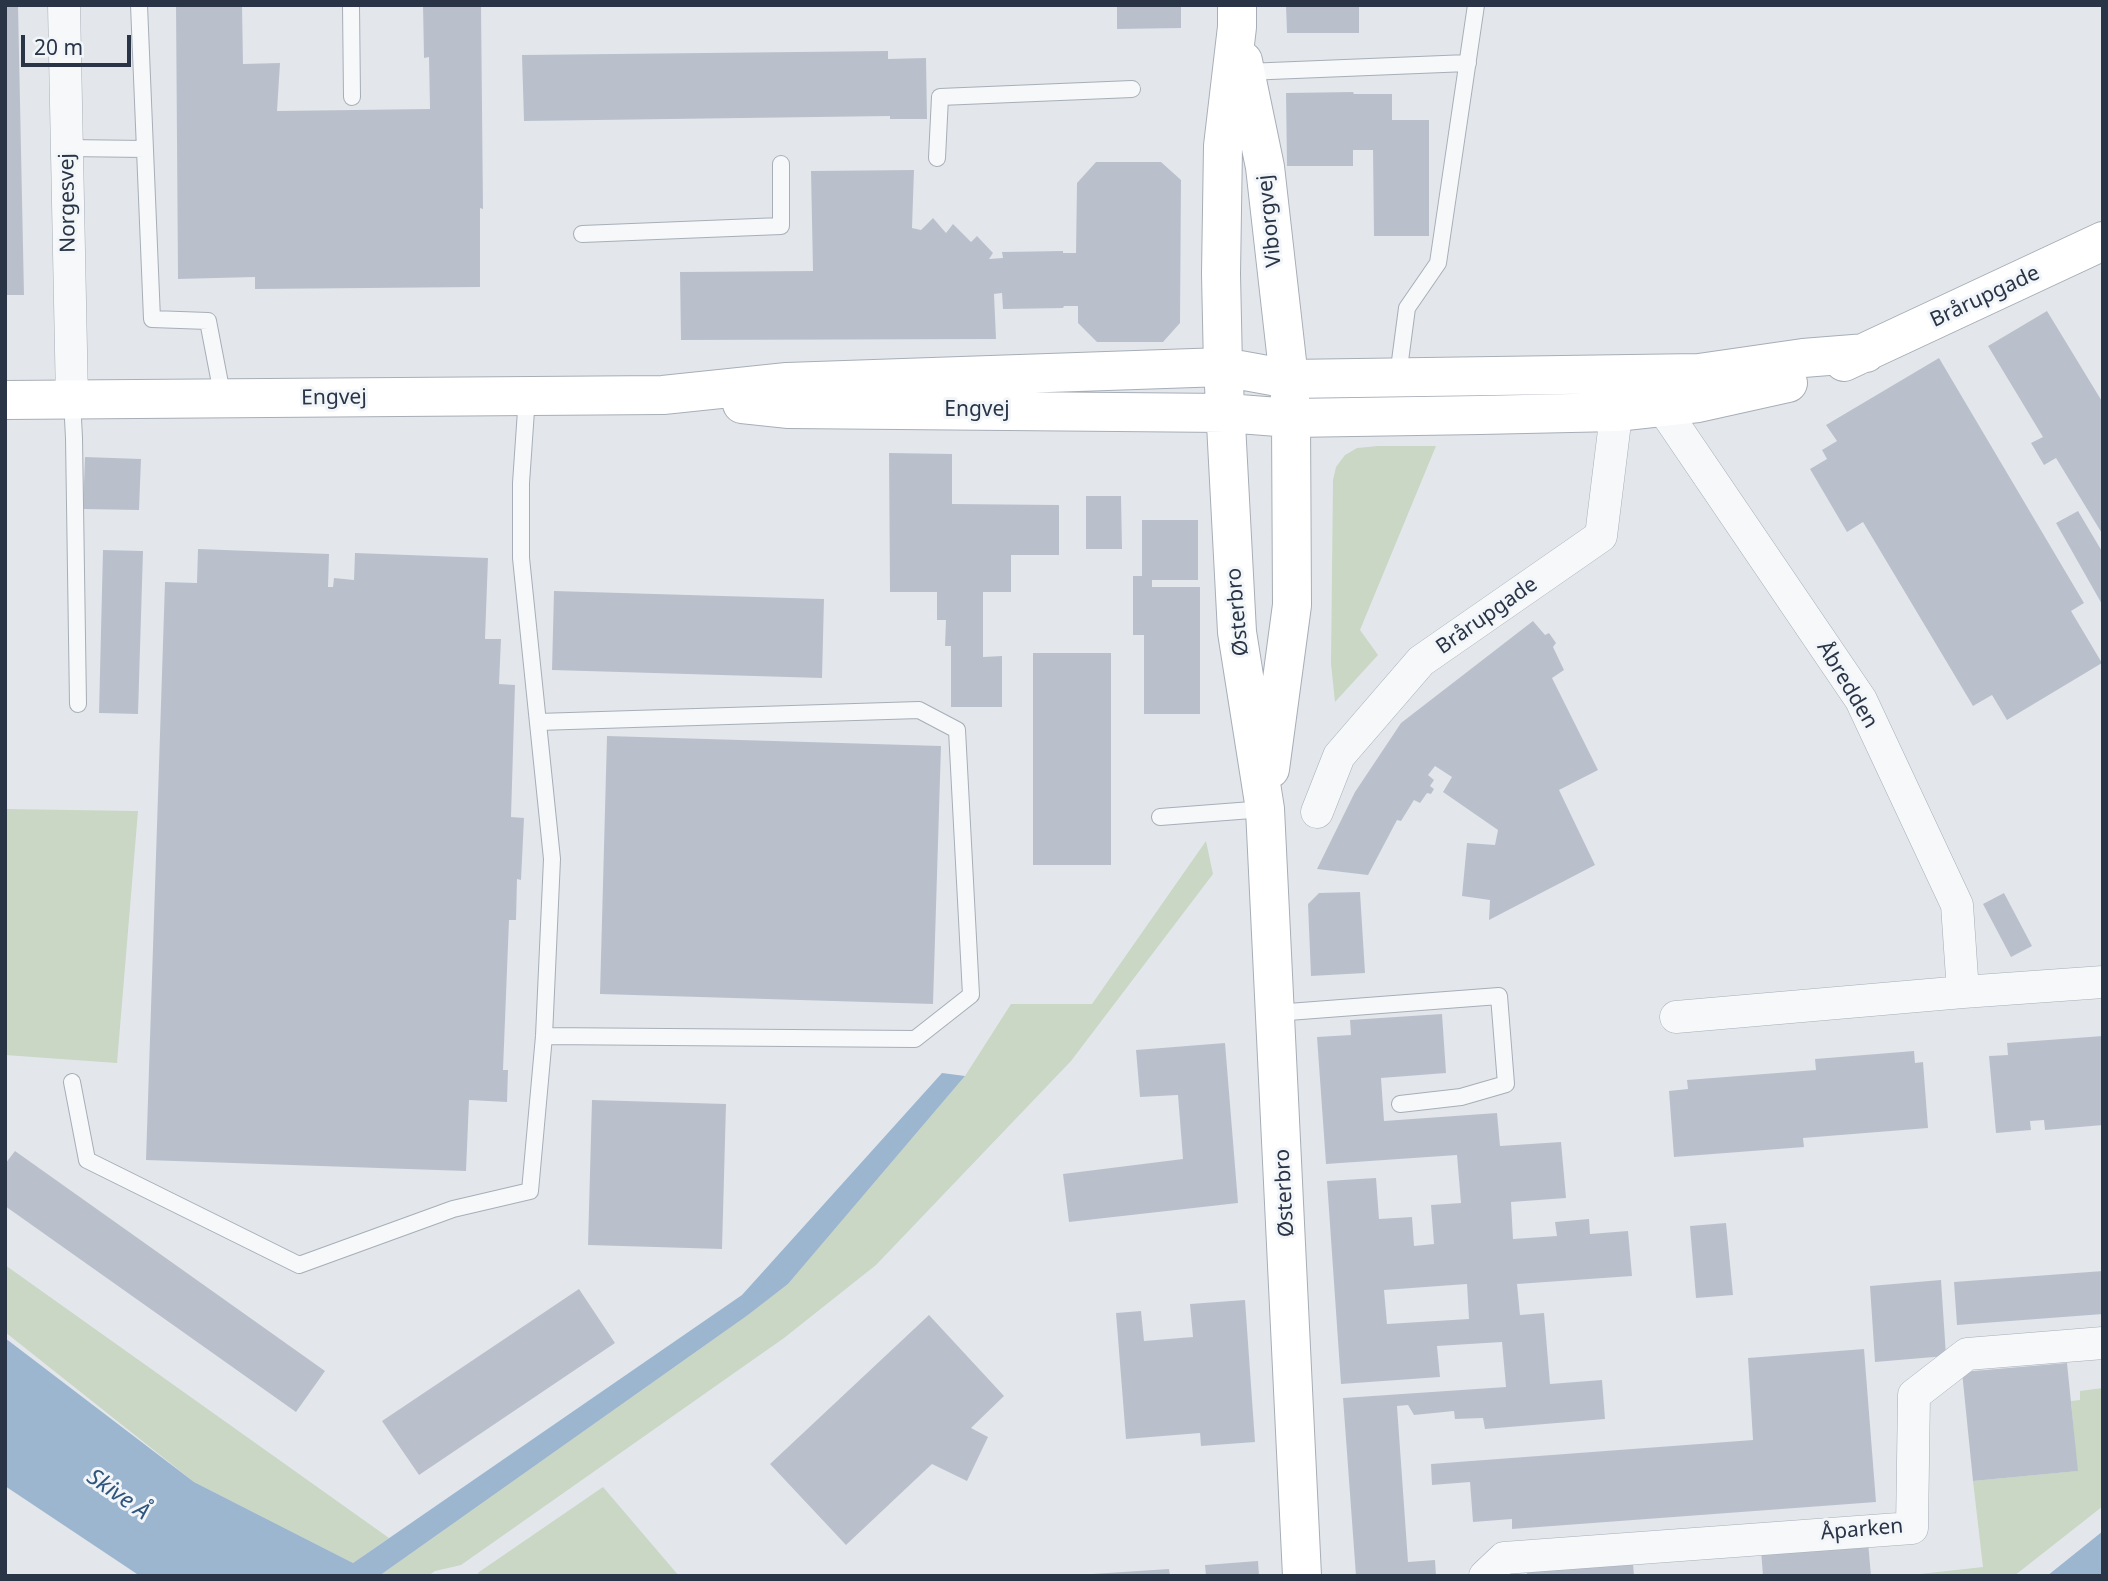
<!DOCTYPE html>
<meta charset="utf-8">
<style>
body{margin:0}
#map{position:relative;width:2108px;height:1581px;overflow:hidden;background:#e3e7ec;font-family:"Noto Sans",sans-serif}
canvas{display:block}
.frame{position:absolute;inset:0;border:7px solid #293546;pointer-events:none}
.scale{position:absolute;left:21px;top:35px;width:110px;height:32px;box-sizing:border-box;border:4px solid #293546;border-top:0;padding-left:9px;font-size:21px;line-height:24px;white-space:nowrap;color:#293546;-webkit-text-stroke:5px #f3f6f9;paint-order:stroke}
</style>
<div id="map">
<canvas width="2108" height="1581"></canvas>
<div class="frame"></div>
<div class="scale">20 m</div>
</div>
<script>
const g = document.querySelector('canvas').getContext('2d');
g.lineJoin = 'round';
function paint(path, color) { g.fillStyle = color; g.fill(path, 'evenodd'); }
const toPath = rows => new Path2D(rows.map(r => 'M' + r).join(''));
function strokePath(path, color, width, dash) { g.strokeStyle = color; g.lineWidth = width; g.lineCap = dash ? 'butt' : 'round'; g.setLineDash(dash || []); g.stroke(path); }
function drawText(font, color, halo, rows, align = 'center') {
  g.font = font + ' "Noto Sans",sans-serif'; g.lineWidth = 6; g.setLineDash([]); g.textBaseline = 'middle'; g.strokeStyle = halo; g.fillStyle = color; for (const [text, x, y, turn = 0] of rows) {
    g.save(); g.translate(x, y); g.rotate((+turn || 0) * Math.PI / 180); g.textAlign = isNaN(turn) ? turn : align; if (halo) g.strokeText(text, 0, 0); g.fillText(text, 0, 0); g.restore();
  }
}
const green = toPath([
 [1378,446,1436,446,1360,630,1378,655,1335,702,1331,664,1333,480,1336,467,1345,455,1357,448],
 [5,809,138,811,117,1063,5,1055],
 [1206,841,1213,874,1071,1061,876,1265,784,1338,461,1565,435,1571,428,1576,379,1576,748,1315,788,1284,965,1076,1011,1004,1092,1004],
 [5,1265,389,1538,353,1563,194,1482,5,1332],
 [2103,1388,2103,1506,2014,1576,1902,1576,1983,1567,1973,1481,2077,1471,2071,1401,2080,1400,2080,1391],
 [603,1487,679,1576,476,1576,479,1572]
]);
const water = toPath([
 [942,1073,965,1076,788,1284,748,1315,379,1576,140,1576,5,1486,5,1338,194,1482,353,1563,742,1295],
 [2103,1531,2103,1576,2047,1576]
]);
const building = toPath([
 [5,5,18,5,24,295,5,295],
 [176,5,242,5,243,64,280,63,277,111,430,109,429,57,424,58,423,5,481,5,483,209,480,208,480,287,255,289,255,277,178,279],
 [1117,5,1181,5,1181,28,1117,29],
 [1286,5,1359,5,1359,33,1287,33],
 [888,51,888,59,926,58,927,119,890,119,890,116,524,121,522,55],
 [1353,92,1354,94,1392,94,1392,120,1429,120,1429,236,1374,236,1373,150,1353,150,1353,166,1287,166,1286,93],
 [1096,162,1161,162,1181,180,1180,323,1163,342,1097,342,1078,323,1078,306,1064,306,1063,308,1003,309,1002,293,994,294,996,339,681,340,680,272,813,271,811,171,914,170,912,228,921,230,933,218,946,233,953,224,971,242,977,236,993,253,989,259,1003,258,1002,252,1063,251,1063,253,1076,253,1077,183],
 [2047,311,2103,403,2103,535,2056,458,2044,465,2031,443,2043,437,1988,346],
 [1939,358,2084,603,2071,611,2102,663,2007,720,1992,695,1973,706,1863,522,1847,532,1810,469,1827,459,1822,450,1837,441,1826,425],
 [889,453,952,454,952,504,1059,505,1059,555,1011,555,1011,592,983,592,983,657,1002,656,1002,707,951,707,951,646,945,646,946,620,937,620,937,592,890,592],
 [85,457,141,459,139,510,83,509],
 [1086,496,1121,496,1122,549,1086,549],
 [2078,511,2103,553,2103,606,2056,523],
 [1142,520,1198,520,1198,580,1152,580,1152,587,1200,587,1200,714,1144,714,1144,635,1133,635,1133,576,1142,576],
 [198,549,329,554,328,587,333,587,334,578,354,580,355,553,488,558,485,639,501,639,499,684,515,685,511,817,524,818,521,880,517,879,516,920,509,920,503,1070,508,1070,507,1102,469,1100,466,1171,146,1160,165,582,197,583],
 [103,550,143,551,138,714,99,713],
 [554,591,824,599,822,678,552,670],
 [1533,621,1545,635,1549,633,1556,643,1553,647,1564,670,1552,678,1598,770,1559,790,1595,865,1489,920,1490,900,1462,896,1467,843,1495,845,1498,830,1443,792,1452,777,1435,766,1428,775,1434,780,1430,786,1434,789,1431,794,1427,793,1420,803,1414,800,1401,821,1397,820,1368,875,1317,869,1355,792,1401,723],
 [1033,653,1111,653,1111,865,1033,865],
 [607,736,941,746,933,1004,600,994],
 [1360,892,1365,973,1311,976,1308,904,1319,893],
 [2004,893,2032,946,2011,957,1983,904],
 [1442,1014,1446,1073,1381,1078,1384,1121,1497,1113,1500,1146,1561,1142,1566,1198,1511,1202,1513,1239,1557,1236,1555,1222,1589,1219,1590,1234,1628,1231,1632,1276,1517,1284,1520,1315,1544,1313,1550,1384,1602,1380,1605,1419,1485,1429,1483,1418,1455,1419,1454,1411,1414,1415,1408,1405,1397,1406,1408,1562,1435,1560,1436,1576,1356,1576,1343,1398,1506,1387,1502,1342,1437,1346,1440,1377,1341,1384,1327,1181,1376,1178,1379,1219,1412,1217,1414,1246,1434,1244,1431,1205,1461,1203,1457,1155,1326,1164,1317,1037,1351,1035,1350,1020],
 [1467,1284,1469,1319,1387,1324,1384,1290],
 [2103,1036,2103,1125,2045,1130,2044,1120,2030,1121,2031,1130,1996,1133,1989,1056,2008,1055,2007,1043],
 [1225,1043,1238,1203,1069,1222,1063,1174,1183,1159,1178,1095,1140,1097,1136,1050],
 [1914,1051,1915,1063,1923,1062,1928,1128,1803,1138,1804,1147,1674,1157,1669,1091,1688,1089,1687,1080,1816,1070,1815,1059],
 [592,1100,726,1104,722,1249,588,1245],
 [15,1151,325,1371,296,1412,5,1206,5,1164],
 [1726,1223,1733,1295,1696,1298,1690,1226],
 [2103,1271,2103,1314,1957,1325,1954,1282],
 [1941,1280,1946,1356,1875,1362,1870,1286],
 [579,1289,615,1343,419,1475,382,1421],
 [1245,1300,1255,1442,1201,1446,1200,1433,1126,1439,1116,1313,1141,1311,1144,1341,1193,1337,1190,1304],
 [929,1315,1004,1396,971,1428,988,1437,967,1481,932,1464,846,1545,770,1464],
 [1864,1349,1876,1502,1512,1529,1512,1519,1473,1522,1470,1482,1432,1485,1431,1464,1753,1440,1748,1358],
 [2067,1363,2078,1471,1973,1481,1962,1372],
 [1868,1542,1871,1576,1763,1576,1761,1550],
 [1258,1561,1259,1576,1206,1576,1205,1565],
 [1633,1563,1634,1576,1527,1576,1527,1571],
 [1169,1569,1170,1576,1092,1576,1092,1574]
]);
const lane = toPath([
 [139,5,152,319,208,321,223,399],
 [351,5,352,97],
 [1246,72,1468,63],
 [67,148,145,149],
 [937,158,940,97,1132,89],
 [582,234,781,226,781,164],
 [1398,376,1407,308,1438,263,1476,5],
 [72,400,74,438,78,704],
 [538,722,919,710,957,730,971,995,915,1039,544,1036],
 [1160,817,1265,809],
 [1275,1013,1499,996,1506,1084,1461,1097,1400,1104],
 [72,1082,87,1160,299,1265,453,1209,530,1191,544,1036,552,859,521,558,521,483,527,396]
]);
const street = toPath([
 [64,5,72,400],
 [1662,407,1861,700,1957,905,1963,992,2103,982],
 [1317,812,1339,756,1421,661,1601,536,1619,390],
 [1676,1017,1963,992],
 [1485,1576,1504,1558,1912,1528,1914,1395,1967,1354,2103,1343]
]);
const secondary = toPath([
 [1237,5,1237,27,1223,146,1221,274,1223,367,1237,632,1265,809,1302,1576],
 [1243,61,1265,167,1289,379,1291,418,1292,605,1270,769],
 [1844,362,2103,241],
 [5,400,663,395,787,382,1223,367,1289,379,1699,373,1803,358,1866,353],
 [742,404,789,409,1226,413,1291,418,1480,415,1616,412,1698,403,1788,383]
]);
const streetNames = [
 ["Norgesvej",68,203,-91],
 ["Viborgvej",1270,221,-96],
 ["Brårupgade",1985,297,-25],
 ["Engvej",334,398,-1],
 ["Engvej",977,410],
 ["Østerbro",1238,612,-95],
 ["Brårupgade",1487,616,-35],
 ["Åbredden",1847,685,59],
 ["Østerbro",1285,1193,-93],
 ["Åparken",1862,1530,-5]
];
const waterNames = [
 ["Skive Å",118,1495,35]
];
paint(green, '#c9d7c4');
paint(water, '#9cb6cf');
paint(building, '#bac0cb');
strokePath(lane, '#a7aeb7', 18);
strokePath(street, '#a7aeb7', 33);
strokePath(secondary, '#a7aeb7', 40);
strokePath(lane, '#f6f8fa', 16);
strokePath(street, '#f6f8fa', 32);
strokePath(secondary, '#fff', 38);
drawText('21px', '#293546', '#f3f6f9', streetNames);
drawText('italic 23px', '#2f557e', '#f3f6f9', waterNames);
</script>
